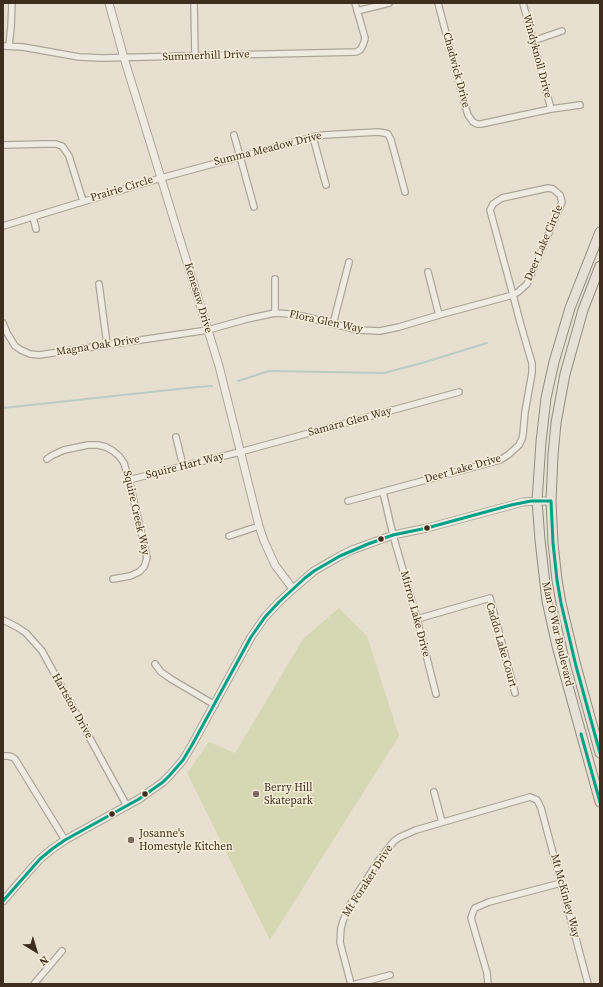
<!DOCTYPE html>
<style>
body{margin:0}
#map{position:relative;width:603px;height:987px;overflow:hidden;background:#e7e0d1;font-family:"Source Serif 4",serif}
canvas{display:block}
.frame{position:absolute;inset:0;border:4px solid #3d2e20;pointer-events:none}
.north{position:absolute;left:16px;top:931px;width:40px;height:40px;-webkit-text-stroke:3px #f7eed8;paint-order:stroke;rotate:142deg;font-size:11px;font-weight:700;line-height:16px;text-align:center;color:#3d2e20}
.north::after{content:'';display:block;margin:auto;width:14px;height:18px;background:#3d2e20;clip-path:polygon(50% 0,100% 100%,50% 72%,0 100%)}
</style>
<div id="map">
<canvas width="603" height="987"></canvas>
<div class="frame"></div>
<div class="north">N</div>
</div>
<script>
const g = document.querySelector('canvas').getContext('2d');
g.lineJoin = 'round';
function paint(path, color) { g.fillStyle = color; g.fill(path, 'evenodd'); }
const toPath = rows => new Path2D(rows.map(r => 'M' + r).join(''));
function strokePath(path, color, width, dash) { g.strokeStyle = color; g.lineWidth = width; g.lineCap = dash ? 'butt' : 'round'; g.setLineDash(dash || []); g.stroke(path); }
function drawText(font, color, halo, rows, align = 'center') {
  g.font = font + ' "Source Serif 4",serif'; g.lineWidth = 3; g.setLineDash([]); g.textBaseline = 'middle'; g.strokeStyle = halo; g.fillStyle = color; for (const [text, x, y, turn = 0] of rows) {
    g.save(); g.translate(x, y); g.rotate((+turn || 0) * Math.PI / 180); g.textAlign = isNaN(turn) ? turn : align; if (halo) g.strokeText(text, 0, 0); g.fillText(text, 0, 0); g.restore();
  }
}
const green = toPath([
 [339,608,367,636,399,736,270,940,187,773,209,742,235,753,303,639]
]);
const stream = toPath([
 [238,381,269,371,384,373,422,363,487,343],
 [3,408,197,387,212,386]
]);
const minor = toPath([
 [194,3,195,56],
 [438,3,466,109,468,115,473,122,477,124,481,124,551,109,580,105],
 [523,3,551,109],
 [357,11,389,3],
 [533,41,562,31],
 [3,46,23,47,79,57,102,58,356,52,360,50,362,47,364,42,365,38,355,3],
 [9,46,11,27,12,3],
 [234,135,254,207],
 [313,137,326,185],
 [3,145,44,144,56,144,62,146,65,150,69,156,83,201],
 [548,188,553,189,560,195,562,202,560,207,527,284,518,292,513,295,490,210,493,204,502,198,548,188],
 [33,217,36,229],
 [3,226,161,178,313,137,324,135,378,132,384,133,388,134,391,140,405,192],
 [428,272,439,315],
 [275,279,275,313],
 [99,284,107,344],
 [3,323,7,333,15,346,21,350,30,354,39,355,208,330,247,319,275,313,290,314,302,316,358,330,380,331,399,327,439,315,513,295,520,322,529,353,532,363,532,373,525,412,523,434,522,439,519,445,508,455,500,460,348,501],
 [333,324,349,262],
 [176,437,183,466],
 [47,459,53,455,64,450,88,445,98,445,106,447,113,451,119,456,124,463,129,480,147,558,144,567,139,572,130,576,113,579],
 [129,480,183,466,240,452,459,392],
 [383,492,393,535,417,619,436,694],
 [229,536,259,526],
 [417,619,490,598,515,693],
 [3,620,17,627,26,633,42,651,127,806],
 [155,664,161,672,171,679,215,705],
 [3,756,8,756,12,757,15,759,65,840],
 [434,792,442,822],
 [34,984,62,951],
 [351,984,342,950,340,942,341,928,343,921,350,905,379,860,394,841,400,837,416,830,530,797,537,800,541,808,588,984],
 [356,984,390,975],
 [488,984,487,973,471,918,473,912,475,908,489,902,561,883]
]);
const tertiary = toPath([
 [109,3,124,58,219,366,259,526,264,541,275,565,293,589],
 [3,901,30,870,40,859,52,849,65,840,139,799,163,782,170,775,183,760,192,745,251,637,265,617,279,602,293,589,314,571,340,556,352,550,393,535,427,528,523,502,537,501,551,501]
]);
const primary = toPath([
 [600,232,570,308,554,362,546,398,541,442,537,501,540,540,547,601,557,646,600,802],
 [600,266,583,310,565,374,556,423,553,455,551,501,553,543,557,580,561,603,576,666,600,753]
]);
const bus1 = toPath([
 [581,734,600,802],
 [3,901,40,859,52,849,65,840,139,799,163,782,170,775,183,760,192,745,251,637,265,617,279,602,305,578,314,571,340,556,368,544,393,535,427,528,511,505,531,501,551,501,553,543,557,580,561,603,576,666,600,753]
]);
const markers = [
 [427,528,3.5,"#3d2e20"],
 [381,539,3.5,"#3d2e20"],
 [145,794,3.5,"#3d2e20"],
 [256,794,4,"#786c5e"],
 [112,814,3.5,"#3d2e20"],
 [131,840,4,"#786c5e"]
];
const streetNames = [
 ["Summerhill Drive",206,56,-2],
 ["Windyknoll Drive",537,56,75],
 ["Chadwick Drive",456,70,75],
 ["Summa Meadow Drive",268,149,-14],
 ["Prairie Circle",122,189,-17],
 ["Deer Lake Circle",544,243,-67],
 ["Kenesaw Drive",198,298,73],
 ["Flora Glen Way",326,322,12],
 ["Magna Oak Drive",98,346,-9],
 ["Samara Glen Way",350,422,-15],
 ["Squire Hart Way",185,466,-14],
 ["Deer Lake Drive",463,469,-16],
 ["Squire Creek Way",136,513,77],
 ["Mirror Lake Drive",415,614,75],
 ["Man O War Boulevard",557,634,77],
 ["Caddo Lake Court",501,645,74],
 ["Hartston Drive",72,706,61],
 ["Mt Foraker Drive",368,881,-57],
 ["Mt McKinley Way",565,896,75]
];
const poiNames = [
 ["Berry Hill",264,788],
 ["Skatepark",264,801],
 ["Josanne's",139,834],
 ["Homestyle Kitchen",139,847]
];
paint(green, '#d6d7b3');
strokePath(stream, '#bcccc2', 2);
strokePath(minor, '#ada599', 8);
strokePath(tertiary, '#ada599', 9);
strokePath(primary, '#928b80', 11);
strokePath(minor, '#efebe3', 5.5);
strokePath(tertiary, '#efebe3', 7);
strokePath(primary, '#e6e1d4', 9);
strokePath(bus1, '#00a186', 3);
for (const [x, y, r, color] of markers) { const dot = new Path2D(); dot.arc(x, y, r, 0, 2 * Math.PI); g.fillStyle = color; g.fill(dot); strokePath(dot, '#f7eed8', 1.5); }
drawText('11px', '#3d2e20', '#f7eed8', streetNames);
drawText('11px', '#3d2e20', '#f7eed8', poiNames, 'left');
</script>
